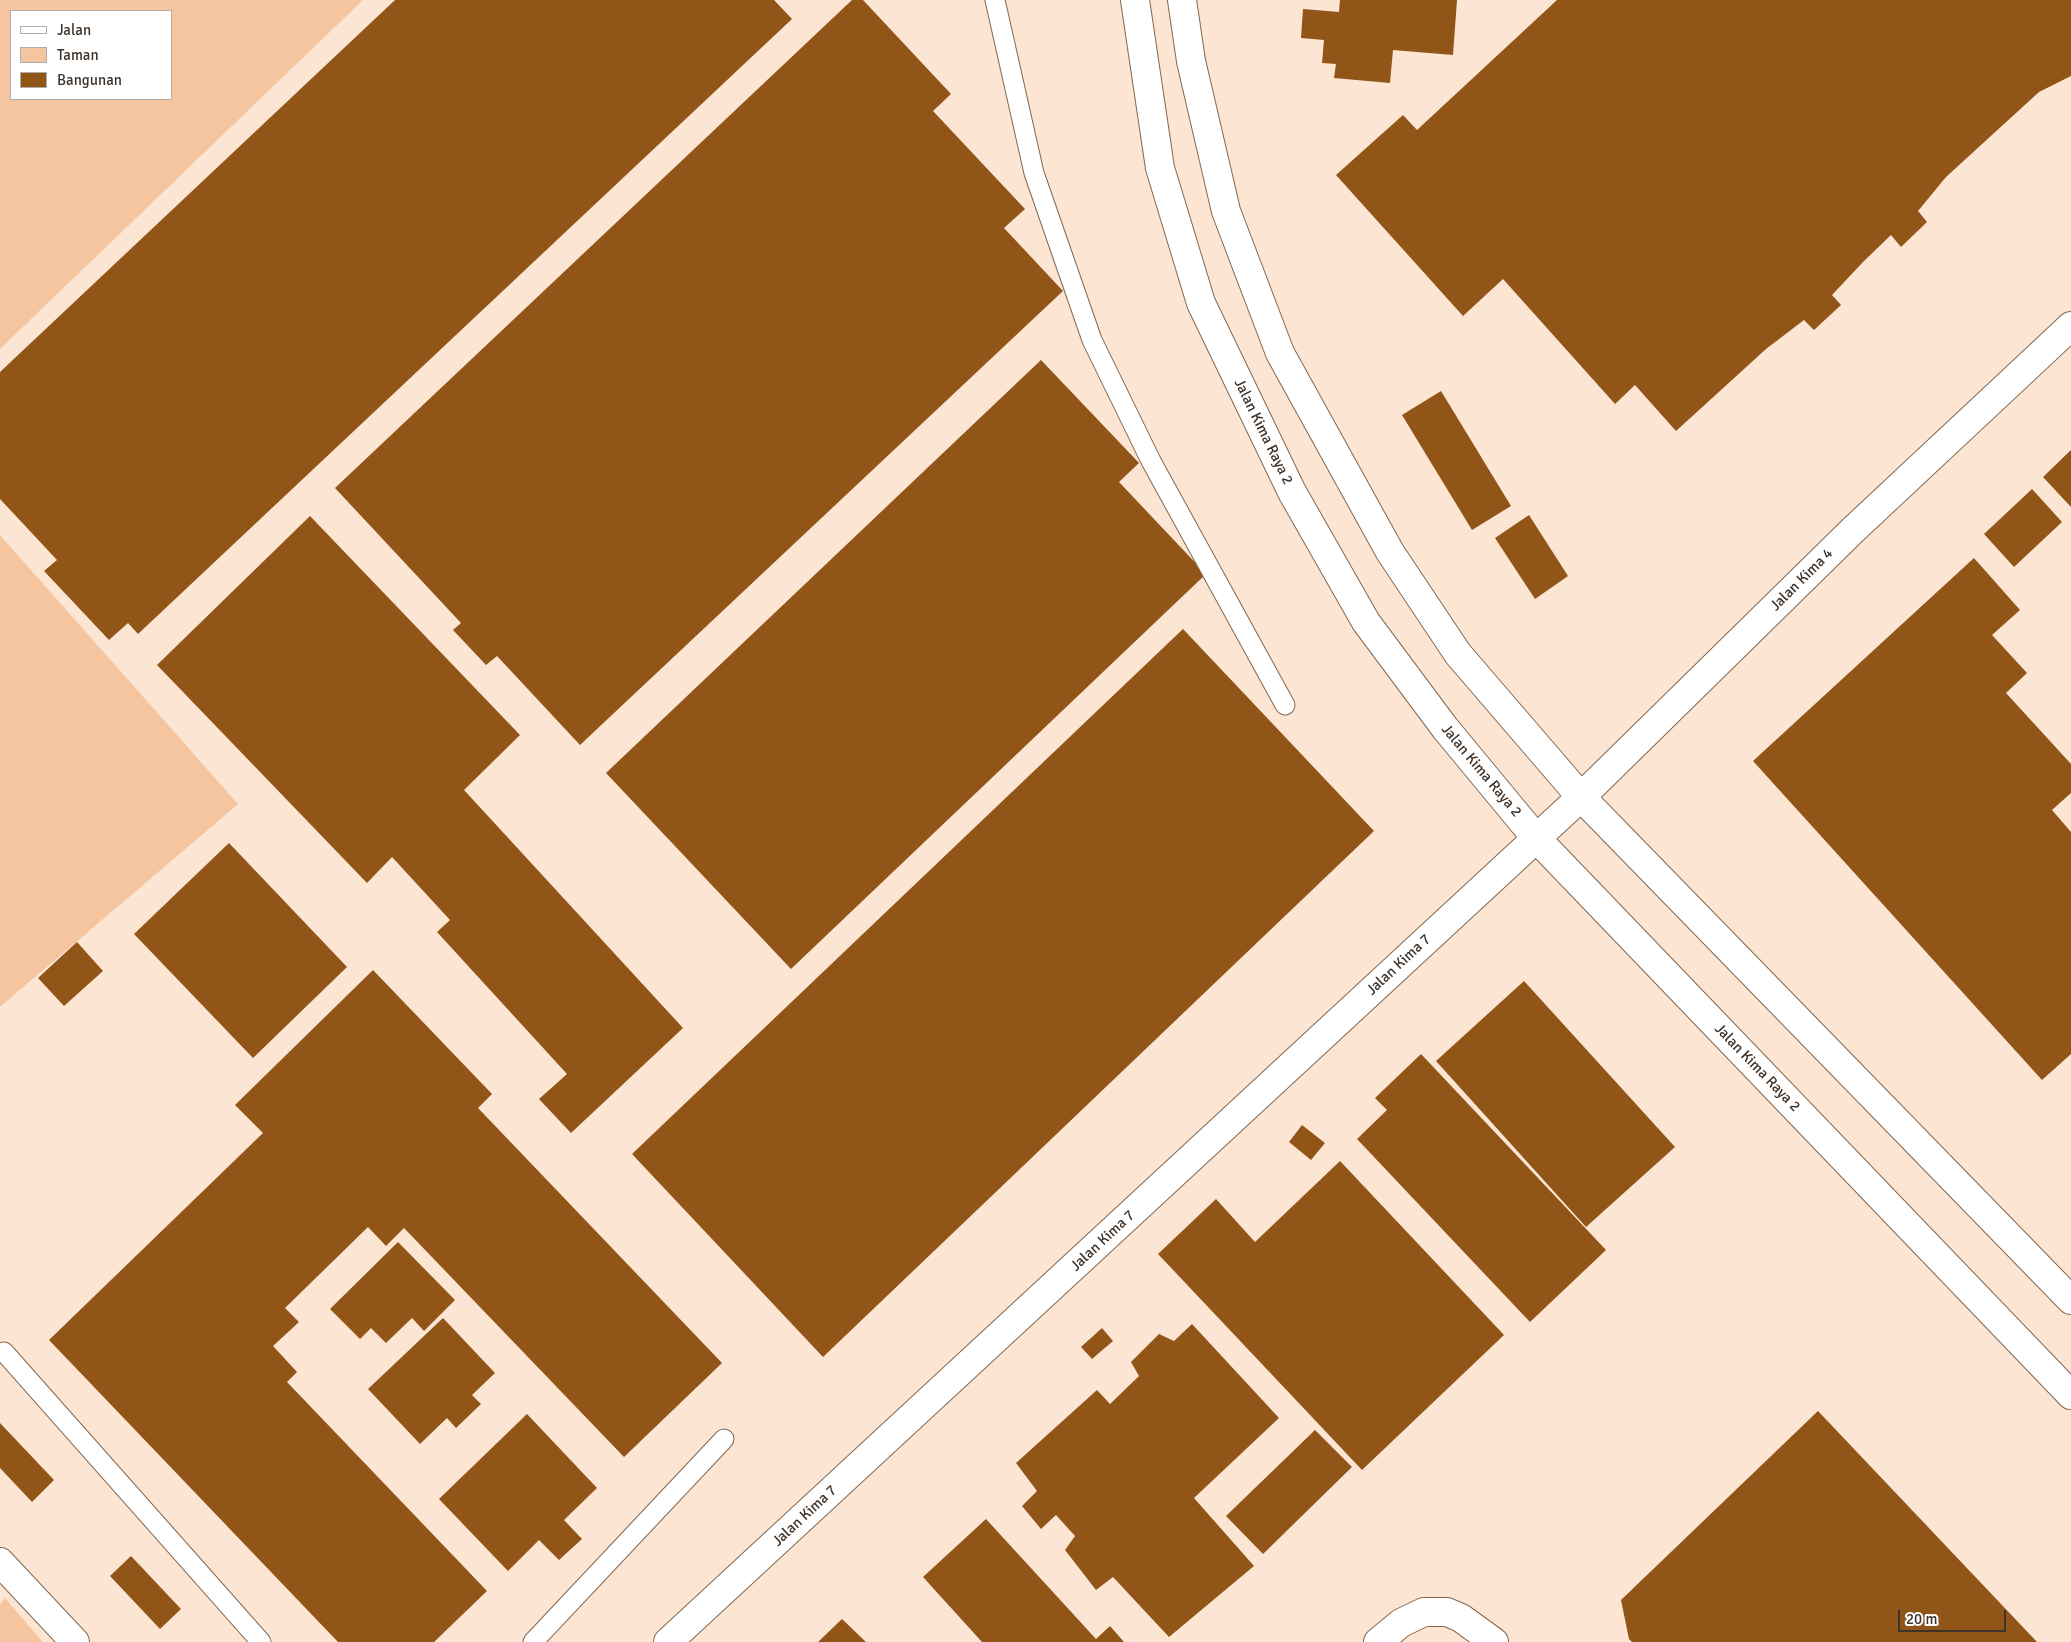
<!DOCTYPE html>
<style>
body{margin:0}
#map{position:relative;width:2071px;height:1642px;overflow:hidden;background:#fcefe5;font-family:Signika,sans-serif}
canvas{display:block}
.legend{position:absolute;left:10px;top:10px;width:162px;height:90px;box-sizing:border-box;background:#fff;border:1px solid #b2ada9;margin:0;padding:6px 9px;list-style:none;font-size:15px;color:#3e3229}
.legend li{display:flex;align-items:center;gap:10px;height:25px}
.legend b{width:25px;border:1px solid #b2ada9}
.scale{position:absolute;left:1898px;top:1610px;width:108px;height:22px;box-sizing:border-box;border:2px solid #3e3229;border-top:0;padding-left:6px;font-size:15px;line-height:18px;white-space:nowrap;color:#3e3229;-webkit-text-stroke:4px #fff;paint-order:stroke}
</style>
<div id="map">
<canvas width="2071" height="1642"></canvas>
<ul class="legend">
<li><b style="height:6px;background:#fff"></b>Jalan</li>
<li><b style="height:14px;background:#f4c59e"></b>Taman</li>
<li><b style="height:14px;background:#915518"></b>Bangunan</li>
</ul>
<div class="scale">20 m</div>
</div>
<script>
const g = document.querySelector('canvas').getContext('2d');
g.lineJoin = 'round';
function paint(path, color) { g.fillStyle = color; g.fill(path, 'evenodd'); }
const toPath = rows => new Path2D(rows.map(r => 'M' + r).join(''));
function strokePath(path, color, width, dash) { g.strokeStyle = color; g.lineWidth = width; g.lineCap = dash ? 'butt' : 'round'; g.setLineDash(dash || []); g.stroke(path); }
function drawText(font, color, halo, rows, align = 'center') {
  g.font = font + ' Signika,sans-serif'; g.lineWidth = 5; g.setLineDash([]); g.textBaseline = 'middle'; g.strokeStyle = halo; g.fillStyle = color; for (const [text, x, y, turn = 0] of rows) {
    g.save(); g.translate(x, y); g.rotate((+turn || 0) * Math.PI / 180); g.textAlign = isNaN(turn) ? turn : align; if (halo) g.strokeText(text, 0, 0); g.fillText(text, 0, 0); g.restore();
  }
}
const built = toPath([
 [363,0,2071,0,2071,1642,43,1642,6,1599,0,1604,0,1007,237,804,0,535,0,349]
]);
const green = toPath([
 [0,0,363,0,0,349],
 [171,11,171,99,11,99,11,11],
 [0,535,238,804,0,1007],
 [5,1598,43,1642,0,1642,0,1604]
]);
const building = toPath([
 [395,0,774,0,792,19,138,634,128,623,109,640,44,571,57,560,0,499,0,372],
 [852,0,863,0,951,94,933,111,1025,209,1004,228,1063,291,580,745,497,656,486,665,453,630,461,623,335,488],
 [1340,0,1457,0,1453,55,1393,50,1390,83,1334,78,1336,64,1322,63,1324,40,1301,38,1303,9,1339,12],
 [1557,0,2071,0,2071,76,2039,92,1946,177,1918,211,1927,222,1901,247,1891,235,1864,261,1832,295,1841,305,1814,330,1804,320,1766,349,1676,431,1635,385,1615,404,1503,279,1463,316,1336,175,1403,115,1417,130],
 [1041,360,1139,463,1119,482,1206,574,791,969,606,773],
 [1441,391,1511,506,1472,530,1402,415],
 [2071,450,2071,507,2043,477],
 [2032,489,2062,522,2014,567,1984,534],
 [1529,515,1568,576,1535,599,1495,538],
 [310,516,520,735,464,790,683,1028,571,1133,539,1099,567,1074,437,932,450,920,392,857,367,883,157,665],
 [1974,558,2020,610,1992,635,2027,673,2006,693,2071,764,2071,793,2052,810,2071,832,2071,1054,2042,1080,1753,761],
 [1183,629,1374,831,823,1357,632,1154],
 [229,843,347,967,253,1058,134,934],
 [77,942,103,971,64,1006,38,978],
 [373,970,492,1094,478,1108,722,1363,624,1457,404,1228,386,1246,368,1227,285,1308,299,1322,273,1346,297,1372,287,1382,487,1591,434,1642,338,1642,49,1340,263,1133,235,1105],
 [1524,981,1675,1147,1586,1227,1436,1061],
 [1421,1054,1606,1250,1530,1322,1357,1139,1387,1110,1375,1098],
 [1302,1125,1325,1143,1311,1160,1289,1142],
 [1340,1161,1504,1335,1362,1470,1158,1254,1216,1199,1255,1242],
 [398,1242,455,1300,424,1331,412,1318,386,1343,371,1328,360,1339,330,1309],
 [443,1318,495,1373,472,1395,481,1404,456,1428,447,1418,420,1444,368,1389],
 [1192,1324,1279,1418,1194,1498,1254,1566,1169,1637,1113,1577,1096,1590,1065,1550,1075,1536,1056,1515,1041,1529,1022,1506,1037,1491,1016,1463,1097,1390,1110,1404,1139,1376,1131,1362,1159,1334,1174,1341],
 [1102,1328,1113,1341,1092,1359,1081,1347],
 [1818,1411,2037,1642,1632,1642,1629,1639,1621,1600],
 [527,1414,597,1488,564,1520,582,1539,559,1560,539,1540,508,1571,439,1499],
 [0,1423,54,1480,32,1502,0,1468],
 [1315,1430,1352,1467,1263,1554,1226,1516],
 [986,1519,1096,1639,1110,1626,1124,1642,982,1642,923,1577],
 [131,1556,181,1609,160,1629,110,1576],
 [842,1619,866,1642,818,1642]
]);
const lane = toPath([
 [995,0,1034,173,1092,340,1151,461,1285,705],
 [4,1352,261,1642],
 [533,1642,724,1439]
]);
const street = toPath([
 [1135,0,1160,168,1201,303,1292,492,1366,622,1445,728,1536,838,2071,1395],
 [1182,0,1191,61,1226,211,1280,353,1390,552,1458,654,1581,797,2071,1300],
 [0,1562,75,1642],
 [668,1642,1581,797,1853,530,2071,326],
 [1378,1642,1401,1623,1424,1612,1447,1612,1461,1618,1494,1642]
]);
const streetNames = [
 ["Jalan Kima Raya 2",1263,432,64],
 ["Jalan Kima 4",1802,580,-45],
 ["Jalan Kima Raya 2",1481,771,50],
 ["Jalan Kima 7",1399,965,-43],
 ["Jalan Kima Raya 2",1757,1068,46],
 ["Jalan Kima 7",1103,1241,-43],
 ["Jalan Kima 7",805,1516,-43]
];
paint(built, '#fce5d3');
paint(green, '#f4c59e');
paint(building, '#915518');
strokePath(lane, '#826852', 21);
strokePath(street, '#826852', 30);
strokePath(lane, '#fff', 19);
strokePath(street, '#fff', 28);
drawText('15px', '#3e3229', '#fff', streetNames);
</script>
